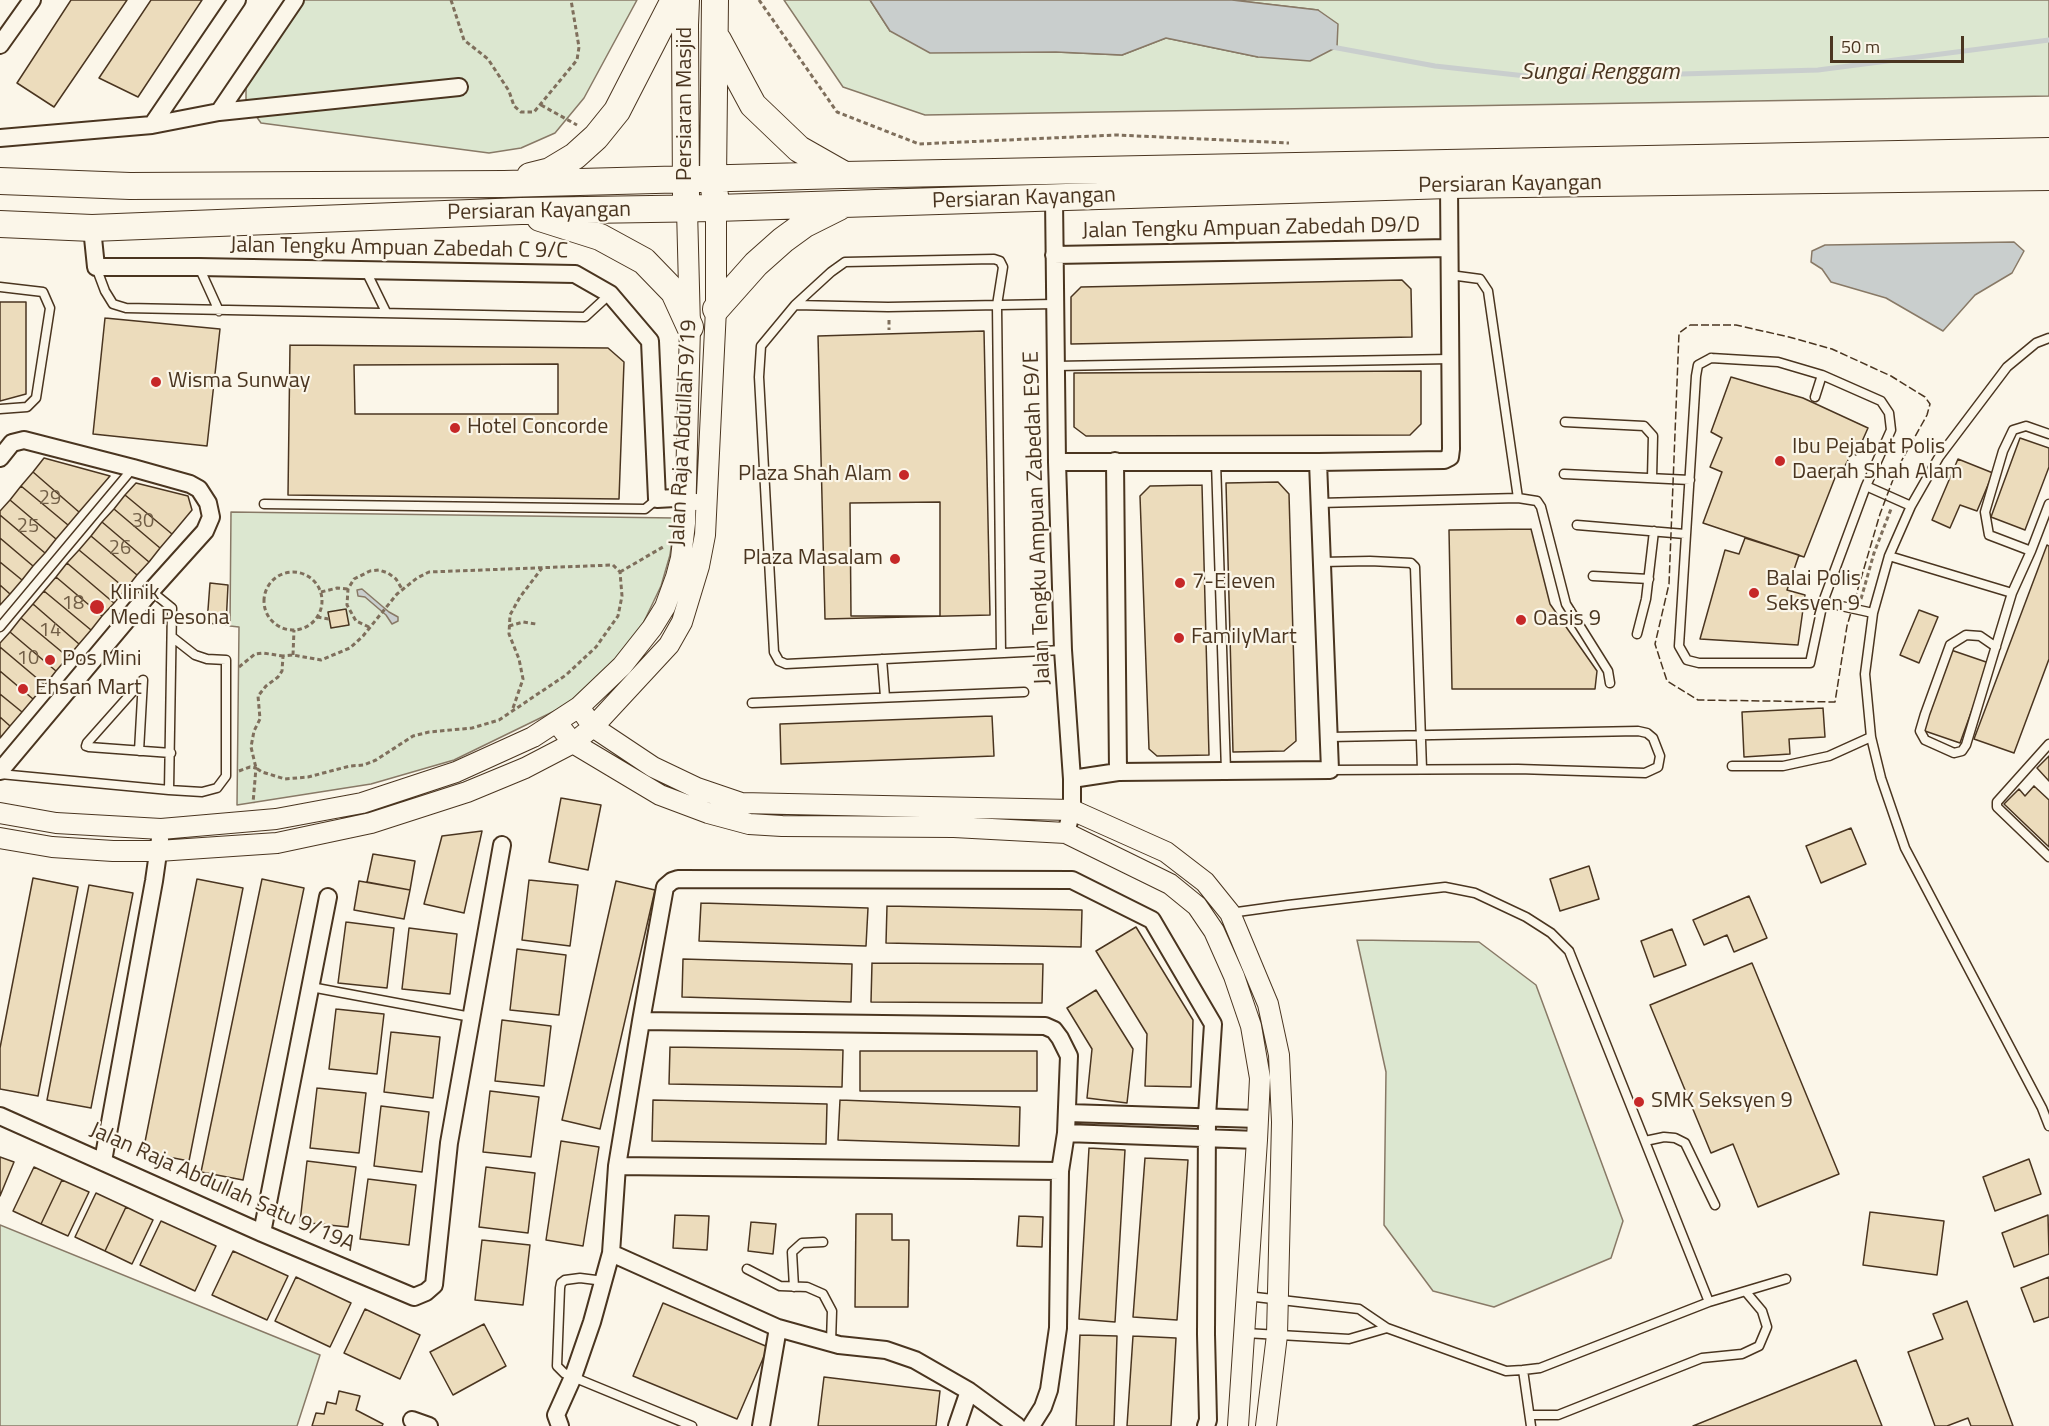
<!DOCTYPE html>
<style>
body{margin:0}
#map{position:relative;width:2049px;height:1426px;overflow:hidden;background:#fbf6e9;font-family:"Titillium Web",sans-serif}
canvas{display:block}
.scale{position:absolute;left:1830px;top:36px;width:134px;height:27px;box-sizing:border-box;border:3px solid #4a3520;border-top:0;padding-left:8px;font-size:18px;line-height:21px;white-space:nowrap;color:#4a3520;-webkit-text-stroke:4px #fbf6e9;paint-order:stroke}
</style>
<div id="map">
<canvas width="2049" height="1426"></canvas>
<div class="scale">50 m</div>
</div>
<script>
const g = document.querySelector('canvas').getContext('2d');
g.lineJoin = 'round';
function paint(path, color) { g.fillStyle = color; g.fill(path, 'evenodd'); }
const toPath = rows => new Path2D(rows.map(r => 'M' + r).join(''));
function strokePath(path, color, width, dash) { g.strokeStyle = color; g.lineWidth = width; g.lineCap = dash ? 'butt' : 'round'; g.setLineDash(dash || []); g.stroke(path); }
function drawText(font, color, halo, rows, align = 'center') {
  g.font = font + ' "Titillium Web",sans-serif'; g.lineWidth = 4.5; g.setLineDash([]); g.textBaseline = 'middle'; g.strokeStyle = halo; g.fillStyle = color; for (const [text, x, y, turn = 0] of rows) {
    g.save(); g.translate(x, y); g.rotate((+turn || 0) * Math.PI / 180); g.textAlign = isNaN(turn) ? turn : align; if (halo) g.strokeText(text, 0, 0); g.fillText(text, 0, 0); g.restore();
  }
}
const green = toPath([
 [295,0,637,0,584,98,555,133,521,148,489,153,261,123,246,102,246,76,295,0],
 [784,0,870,0,890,31,1056,52,1122,55,1166,38,1258,57,1318,10,1232,0,2049,0,2049,96,925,115,843,87,784,0],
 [231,512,675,518,670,555,661,586,638,634,606,672,569,704,454,760,371,784,237,805,239,627,230,626,231,512],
 [1357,940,1479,942,1536,985,1623,1221,1611,1258,1494,1307,1433,1291,1384,1225,1386,1072,1357,940],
 [0,1225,320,1355,297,1426,0,1426,0,1225]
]);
const water = toPath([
 [870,0,1232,0,1318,10,1338,24,1337,47,1310,61,1258,57,1166,38,1122,55,1056,52,930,53,890,31,870,0],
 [2014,242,2024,251,2012,273,1975,295,1943,331,1886,298,1831,282,1822,269,1811,262,1812,251,1825,245,2014,242],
 [362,589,389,612,398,617,398,621,392,624,386,615,365,597,358,596,357,590,362,589]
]);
const stream = toPath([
 [1332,47,1435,66,1544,78,1818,70,2049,40]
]);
const building = toPath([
 [71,0,127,0,54,107,17,83,71,0],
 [151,0,202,0,138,97,99,78,151,0],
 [1402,280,1411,289,1412,337,1071,344,1071,297,1081,287,1402,280],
 [0,302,26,302,26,394,0,401,0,302],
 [105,318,220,329,207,446,93,434,105,318],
 [984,331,990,615,825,619,818,336,984,331],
 [290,345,608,348,624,362,619,499,288,495,290,345],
 [558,364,558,414,355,414,354,365,558,364],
 [1421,371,1421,424,1410,435,1086,436,1074,427,1074,373,1421,371],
 [1731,377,1803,398,1868,428,1856,455,1852,453,1842,471,1838,470,1804,557,1703,523,1722,472,1710,467,1722,438,1711,432,1731,377],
 [2020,438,2049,448,2049,467,2025,530,1991,517,2020,438],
 [44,458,110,476,79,512,33,472,44,458],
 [1958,459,1993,473,1977,511,1960,505,1950,528,1932,520,1958,459],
 [33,472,79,512,68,525,21,486,33,472],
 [1278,482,1289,494,1296,741,1284,751,1233,752,1226,483,1278,482],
 [136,483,188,496,192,510,172,534,125,495,136,483],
 [1202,485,1209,755,1157,756,1149,749,1140,496,1150,486,1202,485],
 [21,486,68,525,56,539,10,500,21,486],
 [125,495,172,534,160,548,114,509,125,495],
 [10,500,56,539,45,553,0,515,0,511,10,500],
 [940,502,940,616,851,616,850,503,940,502],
 [114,509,160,548,149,562,102,522,114,509],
 [0,515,45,553,33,566,0,538,0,515],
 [102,522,149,562,137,575,91,536,102,522],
 [1531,529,1550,604,1597,671,1595,689,1452,689,1449,530,1531,529],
 [91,536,137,575,126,589,79,550,91,536],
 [0,538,33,566,22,580,0,562,0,538],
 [1745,538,1799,555,1787,590,1805,595,1798,645,1700,639,1725,550,1739,554,1745,538],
 [2047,545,2049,546,2049,659,2014,753,1974,739,2047,545],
 [79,550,126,589,114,603,67,563,79,550],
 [0,562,22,580,10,594,0,585,0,562],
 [67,563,114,603,102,616,56,577,67,563],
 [56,577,102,616,91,630,44,591,56,577],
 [210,583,228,585,226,625,207,623,210,583],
 [0,585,10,594,0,605,0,585],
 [44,591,91,630,79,644,33,604,44,591],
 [33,604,79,644,68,657,21,618,33,604],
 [346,609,349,625,331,628,328,612,346,609],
 [1919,610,1938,617,1919,663,1900,655,1919,610],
 [21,618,68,657,56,671,10,632,21,618],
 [10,632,56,671,45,685,0,647,0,643,10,632],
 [0,647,45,685,33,699,0,671,0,647],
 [1951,650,1989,663,1960,743,1922,730,1951,650],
 [0,671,33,699,22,712,0,694,0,671],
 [0,694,22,712,10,726,0,717,0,694],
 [1823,708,1825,737,1789,739,1790,754,1744,757,1742,712,1823,708],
 [992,716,994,756,781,764,780,724,992,716],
 [0,717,10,726,0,738,0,717],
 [2049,756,2049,781,2037,768,2049,756],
 [2034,786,2049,800,2049,847,2004,804,2019,789,2025,796,2034,786],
 [561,798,601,805,588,870,549,862,561,798],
 [1851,828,1866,864,1821,883,1806,846,1851,828],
 [482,831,464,913,424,904,442,836,482,831],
 [373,854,415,861,410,890,367,882,373,854],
 [1589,866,1599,899,1560,911,1550,879,1589,866],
 [33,878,78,887,38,1096,0,1089,0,1048,33,878],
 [197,879,243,888,189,1161,143,1152,197,879],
 [262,879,304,888,243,1180,201,1172,262,879],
 [529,880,578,885,570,946,522,940,529,880],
 [359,881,410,890,404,919,354,910,359,881],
 [616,881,655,890,600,1129,562,1120,616,881],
 [89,885,133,893,91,1108,47,1100,89,885],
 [1749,896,1767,938,1734,952,1727,935,1704,945,1693,920,1749,896],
 [701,903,868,908,866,946,699,941,701,903],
 [887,906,1082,910,1081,947,886,943,887,906],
 [346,922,394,928,387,988,338,983,346,922],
 [1136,927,1193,1020,1191,1087,1145,1086,1147,1034,1096,951,1136,927],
 [409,928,457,934,450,994,402,989,409,928],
 [1672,929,1686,965,1654,977,1641,941,1672,929],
 [517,949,566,955,559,1015,510,1010,517,949],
 [683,959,852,964,851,1002,682,997,683,959],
 [872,963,1043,964,1042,1003,871,1002,872,963],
 [1752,963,1839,1174,1758,1207,1733,1144,1711,1153,1650,1005,1752,963],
 [1096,990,1133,1049,1127,1103,1087,1098,1092,1049,1067,1008,1096,990],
 [336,1009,384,1014,377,1074,329,1069,336,1009],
 [502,1020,551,1026,544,1086,495,1081,502,1020],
 [391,1032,440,1037,433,1098,384,1092,391,1032],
 [670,1047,843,1050,842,1087,669,1084,670,1047],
 [860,1051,1037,1051,1037,1091,860,1091,860,1051],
 [317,1088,366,1093,359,1153,310,1148,317,1088],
 [490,1091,539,1097,531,1157,483,1152,490,1091],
 [653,1100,827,1104,826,1144,652,1141,653,1100],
 [840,1100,1020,1107,1019,1146,838,1140,840,1100],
 [381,1106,429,1112,422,1172,374,1166,381,1106],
 [561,1141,599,1147,583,1246,546,1240,561,1141],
 [1089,1148,1125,1150,1115,1322,1079,1319,1089,1148],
 [0,1157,14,1162,0,1196,0,1157],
 [1145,1158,1188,1160,1177,1320,1133,1317,1145,1158],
 [2029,1159,2041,1194,1995,1211,1983,1177,2029,1159],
 [307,1161,356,1167,348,1227,300,1222,307,1161],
 [34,1167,62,1180,41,1224,13,1211,34,1167],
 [486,1167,535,1173,528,1233,479,1227,486,1167],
 [368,1179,416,1185,409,1245,360,1239,368,1179],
 [62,1180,89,1192,68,1236,41,1224,62,1180],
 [96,1193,126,1207,105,1251,75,1237,96,1193],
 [126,1207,153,1220,132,1264,105,1251,126,1207],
 [1870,1212,1944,1221,1937,1275,1863,1265,1870,1212],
 [856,1214,892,1214,892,1240,909,1240,908,1307,855,1307,856,1214],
 [675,1215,709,1216,707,1250,673,1248,675,1215],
 [2048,1215,2049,1254,2014,1267,2002,1233,2048,1215],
 [1019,1216,1043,1217,1042,1247,1017,1246,1019,1216],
 [161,1221,216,1246,195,1291,140,1265,161,1221],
 [751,1222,776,1224,773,1254,748,1251,751,1222],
 [482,1240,530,1245,523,1305,475,1300,482,1240],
 [233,1251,288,1276,267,1320,212,1295,233,1251],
 [296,1277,351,1303,330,1347,275,1321,296,1277],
 [2049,1277,2049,1317,2034,1322,2021,1288,2049,1277],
 [1967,1301,2013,1426,1971,1426,1968,1418,1947,1426,1935,1426,1908,1352,1943,1339,1933,1314,1967,1301],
 [663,1303,768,1347,737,1419,633,1376,663,1303],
 [365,1309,420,1335,400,1379,344,1353,365,1309],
 [484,1324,506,1366,453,1395,430,1352,484,1324],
 [1080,1335,1117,1336,1114,1426,1076,1426,1080,1335],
 [1133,1336,1176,1338,1171,1426,1127,1426,1133,1336],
 [1856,1360,1882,1426,1693,1426,1856,1360],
 [824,1377,940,1391,936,1426,818,1426,824,1377],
 [339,1391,360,1396,356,1410,383,1424,382,1426,312,1426,316,1413,324,1414,327,1402,336,1404,339,1391]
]);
const path = toPath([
 [451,0,464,40,488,59,509,91,514,106,521,112,534,112,577,60,579,47,571,0],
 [759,0,837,112,919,144,1117,135,1289,143],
 [541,105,577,125],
 [889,320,889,330],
 [613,565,620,572,622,596,618,616,596,647,566,675,499,720,472,728,429,732,413,736,376,760,364,765,350,766,308,777,285,779,262,772,256,768,251,747,254,731,260,719,258,696,266,686,278,677,282,671,283,656,293,655,321,660,350,648,363,636,397,594,417,578,429,572,613,565],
 [620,572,663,547],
 '264 601a29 29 0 1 1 58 0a29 29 0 1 1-58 0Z',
 [321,592,337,588,348,589],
 [1861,599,1874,553,1891,509],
 [317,617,329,619],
 [509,626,523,622,536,624],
 [369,627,356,621,347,605,348,589,354,579,370,571,379,570,388,573,396,579,402,589],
 [293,655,294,630],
 [239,667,255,654,263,653,283,656],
 [513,708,523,679,519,659,509,634,510,615,520,597,542,568],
 [239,771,250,767,256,768,253,803]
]);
const service = toPath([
 [96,267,105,291,113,304,126,308,585,317,610,294],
 [199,267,219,311],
 [366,271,386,312],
 [1450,275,1480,279,1488,291,1518,498],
 [0,287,43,292,50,308,36,398,27,407,0,409],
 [1055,304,888,307,795,305,761,346,759,377,774,652,779,661,786,664,1063,650],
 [795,305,831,272,845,262,994,259,1000,261,1003,267,997,305,1001,653],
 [2049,338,2036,343,2007,367,1939,457,1911,506,1889,556,1873,613,1865,674,1871,737,1881,778,1905,848,2042,1108,2049,1126],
 [1711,358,1778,362,1822,375,1881,401,1889,413,1891,430,1866,486,1823,602,1810,663,1699,663,1687,660,1679,646,1696,376,1698,365,1711,358],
 [1056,366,1450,359],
 [1815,397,1822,375],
 [1565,422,1644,426,1653,436,1652,478],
 [1216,462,1226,771],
 [1564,474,1690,480],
 [1866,486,1911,506],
 [1319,503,1518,498,1537,501,1541,507,1566,604,1608,671,1610,683],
 [264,504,645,509,657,499],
 [1577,525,1685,534],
 [2031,551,1989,535,1985,512,2003,451,2013,430,2026,426,2049,434],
 [1889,556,2012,593],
 [1322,562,1370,561,1411,563,1415,567,1422,769],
 [1593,576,1649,579],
 [151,591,172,608,169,790],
 [1823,602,1873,613],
 [0,627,133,468],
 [1637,634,1646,599,1654,531],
 [1996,647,1980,636,1966,635,1950,645,1925,714,1920,731,1925,740,1954,753,1962,751,1966,745,2012,593,2031,551,2049,504],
 [882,659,885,697],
 [752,703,1024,692],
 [1330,737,1638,731,1647,733,1653,738,1660,756,1658,767,1645,773,1518,769,1330,770],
 [2049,744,1997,802,1997,807,2049,857],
 [139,751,143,680,87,743,86,746,89,747,171,753],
 [1732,766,1783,766,1829,756,1871,737],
 [0,774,169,790,202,792,217,788,226,776,226,660,207,659,195,655,172,637],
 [1230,913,1288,905,1445,887,1475,893,1526,917,1551,933,1569,951,1709,1302],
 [311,987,471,1017],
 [1645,1141,1664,1137,1675,1138,1685,1143,1715,1205],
 [747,1269,780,1286,807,1287,823,1294,832,1311,831,1342],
 [604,1281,580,1278,565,1280,561,1283,560,1288,557,1366,564,1373,573,1377,692,1426],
 [794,1287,792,1252,802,1243,823,1242],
 [1247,1296,1359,1309,1387,1328,1506,1371,1523,1370,1540,1368,1709,1302,1786,1279],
 [1245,1333,1349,1339,1387,1328],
 [1523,1370,1531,1426],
 [1530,1415,1558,1415,1702,1358,1742,1354,1759,1346,1767,1327,1762,1311,1746,1292]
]);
const minor = toPath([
 [0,45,32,0],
 [219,112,295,0],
 [152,125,237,0],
 [0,138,152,125,219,112,459,87],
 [1054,198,1057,462,1063,650,1072,779,1072,810,1066,833],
 [92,228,96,267,199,267,575,274,610,294,650,341,657,499,675,498,696,502],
 [1054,255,1449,248],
 [0,458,12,443,24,440,133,468,190,484,199,489,208,503,211,517,205,531,151,591,0,771],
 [1115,461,1118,772],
 [1057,462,1318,462,1444,460,1450,457,1451,449,1449,185],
 [1072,779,1118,772,1330,770,1318,462],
 [641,1021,1045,1026,1054,1030,1060,1038,1069,1056,1066,1133,1060,1171,1058,1328,1049,1390,1043,1407,1031,1426],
 [1068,1113,1258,1119],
 [0,1116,262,1233,414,1297,426,1292,434,1285,449,1143,502,845],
 [1066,1133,1257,1140],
 [103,1161,154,881,160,839],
 [617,1166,1060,1171],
 [262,1233,328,897],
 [611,1253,778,1328,839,1345,886,1350,915,1360,969,1391,1017,1426],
 [412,1420,429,1426],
 [560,1426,556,1415,573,1377,592,1322,611,1253,617,1166,641,1021,665,887,672,881,678,879,1072,880,1152,920,1213,1024,1207,1116,1206,1334,1208,1420,1206,1426],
 [761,1426,778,1328],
 [957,1426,969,1391]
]);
const tertiary = toPath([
 [579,707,593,727,653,767,697,788,741,803,1072,810,1166,852,1205,882,1230,913,1268,1004,1279,1055,1282,1122,1277,1335,1266,1426],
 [557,723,573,743,660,795,708,813,749,824,782,826,954,827,1066,833,1170,884,1197,906,1214,931,1234,976,1251,1026,1260,1078,1257,1140,1238,1426],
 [0,813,56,823,161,829,276,819,362,803,456,772,533,737,579,707,622,666,652,628,665,607,676,577,681,558,685,523,690,327,687,209],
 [0,838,52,847,113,851,158,851,277,843,371,823,467,792,525,768,573,743,593,727,669,645,682,622,699,566,705,535,716,309,716,208]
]);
const primary = toPath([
 [718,40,753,105,799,149,843,174],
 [530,176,550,171,575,156,596,137,617,111,674,0],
 [0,181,130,186,504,184,844,175,2049,151],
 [715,196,713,180,715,0],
 [686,197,685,25,686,0],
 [540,218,600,237,644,261,674,292,690,327],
 [0,224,92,228,521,211,716,208,1449,185,2049,177],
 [716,309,756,264,783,240,805,224,839,207]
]);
const fence = toPath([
 [1690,325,1736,325,1789,337,1832,349,1891,376,1925,397,1930,404,1927,415,1897,469,1880,514,1847,626,1835,702,1698,700,1667,681,1655,644,1669,584,1679,333,1690,325]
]);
const markers = [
 [156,382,6,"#c62828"],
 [455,428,6,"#c62828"],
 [1780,461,6,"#c62828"],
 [904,475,6,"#c62828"],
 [895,559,6,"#c62828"],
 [1180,583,6,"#c62828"],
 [1754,593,6,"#c62828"],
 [97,607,8,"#c62828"],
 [1521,620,6,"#c62828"],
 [1179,638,6,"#c62828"],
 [50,660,6,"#c62828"],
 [23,689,6,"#c62828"],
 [1639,1102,6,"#c62828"]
];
const numberNames = [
 ["29",50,499],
 ["30",143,522],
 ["25",28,527],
 ["26",120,549],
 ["18",73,604],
 ["14",50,631],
 ["10",28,659]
];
const streetNames = [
 ["Persiaran Masjid",686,104,-90],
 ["Persiaran Kayangan",1510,185,-1],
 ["Persiaran Kayangan",1024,199,-2],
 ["Persiaran Kayangan",539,212,-1],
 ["Jalan Tengku Ampuan Zabedah D9/D",1251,229,-1],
 ["Jalan Tengku Ampuan Zabedah C 9/C",399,249,1],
 ["Jalan Raja Abdullah 9/19",684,433,-87],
 ["Jalan Tengku Ampuan Zabedah E9/E",1038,518,-92],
 ["Jalan Raja Abdullah Satu 9/19A",222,1188,24]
];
const poiNames = [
 ["Wisma Sunway",168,382],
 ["Hotel Concorde",467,428],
 ["Ibu Pejabat Polis",1792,448],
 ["Daerah Shah Alam",1792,473],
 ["Plaza Shah Alam",892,475,"right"],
 ["Plaza Masalam",883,559,"right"],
 ["Balai Polis",1766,580],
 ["Seksyen 9",1766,605],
 ["7-Eleven",1192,583],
 ["Klinik",110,594],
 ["Medi Pesona",110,619],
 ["Oasis 9",1533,620],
 ["FamilyMart",1191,638],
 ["Pos Mini",62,660],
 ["Ehsan Mart",35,689],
 ["SMK Seksyen 9",1651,1102]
];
const waterNames = [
 ["Sungai Renggam",1600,73]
];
paint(green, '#dce7d0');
strokePath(green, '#887966', 1.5);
paint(water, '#c9cecd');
strokePath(water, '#887966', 1.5);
strokePath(stream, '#c9cecd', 5);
paint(building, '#ecdcbc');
strokePath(building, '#4a3520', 1.5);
strokePath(service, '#4a3520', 11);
strokePath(minor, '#4a3520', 20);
strokePath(tertiary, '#4a3520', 22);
strokePath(primary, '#4a3520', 28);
strokePath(path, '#7f6f5c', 3, [4.5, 3]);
strokePath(service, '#fbf6e9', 8);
strokePath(minor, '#fbf6e9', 16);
strokePath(tertiary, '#fbf6e9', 20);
strokePath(primary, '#fbf6e9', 26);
strokePath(fence, '#4a3520', 1.5, [8, 3]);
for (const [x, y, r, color] of markers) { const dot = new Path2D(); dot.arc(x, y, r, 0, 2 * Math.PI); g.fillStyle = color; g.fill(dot); strokePath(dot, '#fbf6e9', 2); }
drawText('20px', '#725f47', null, numberNames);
drawText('22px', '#4a3520', '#fbf6e9', streetNames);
drawText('22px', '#4a3520', '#fbf6e9', poiNames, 'left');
drawText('italic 24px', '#4a3520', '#fbf6e9', waterNames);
</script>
